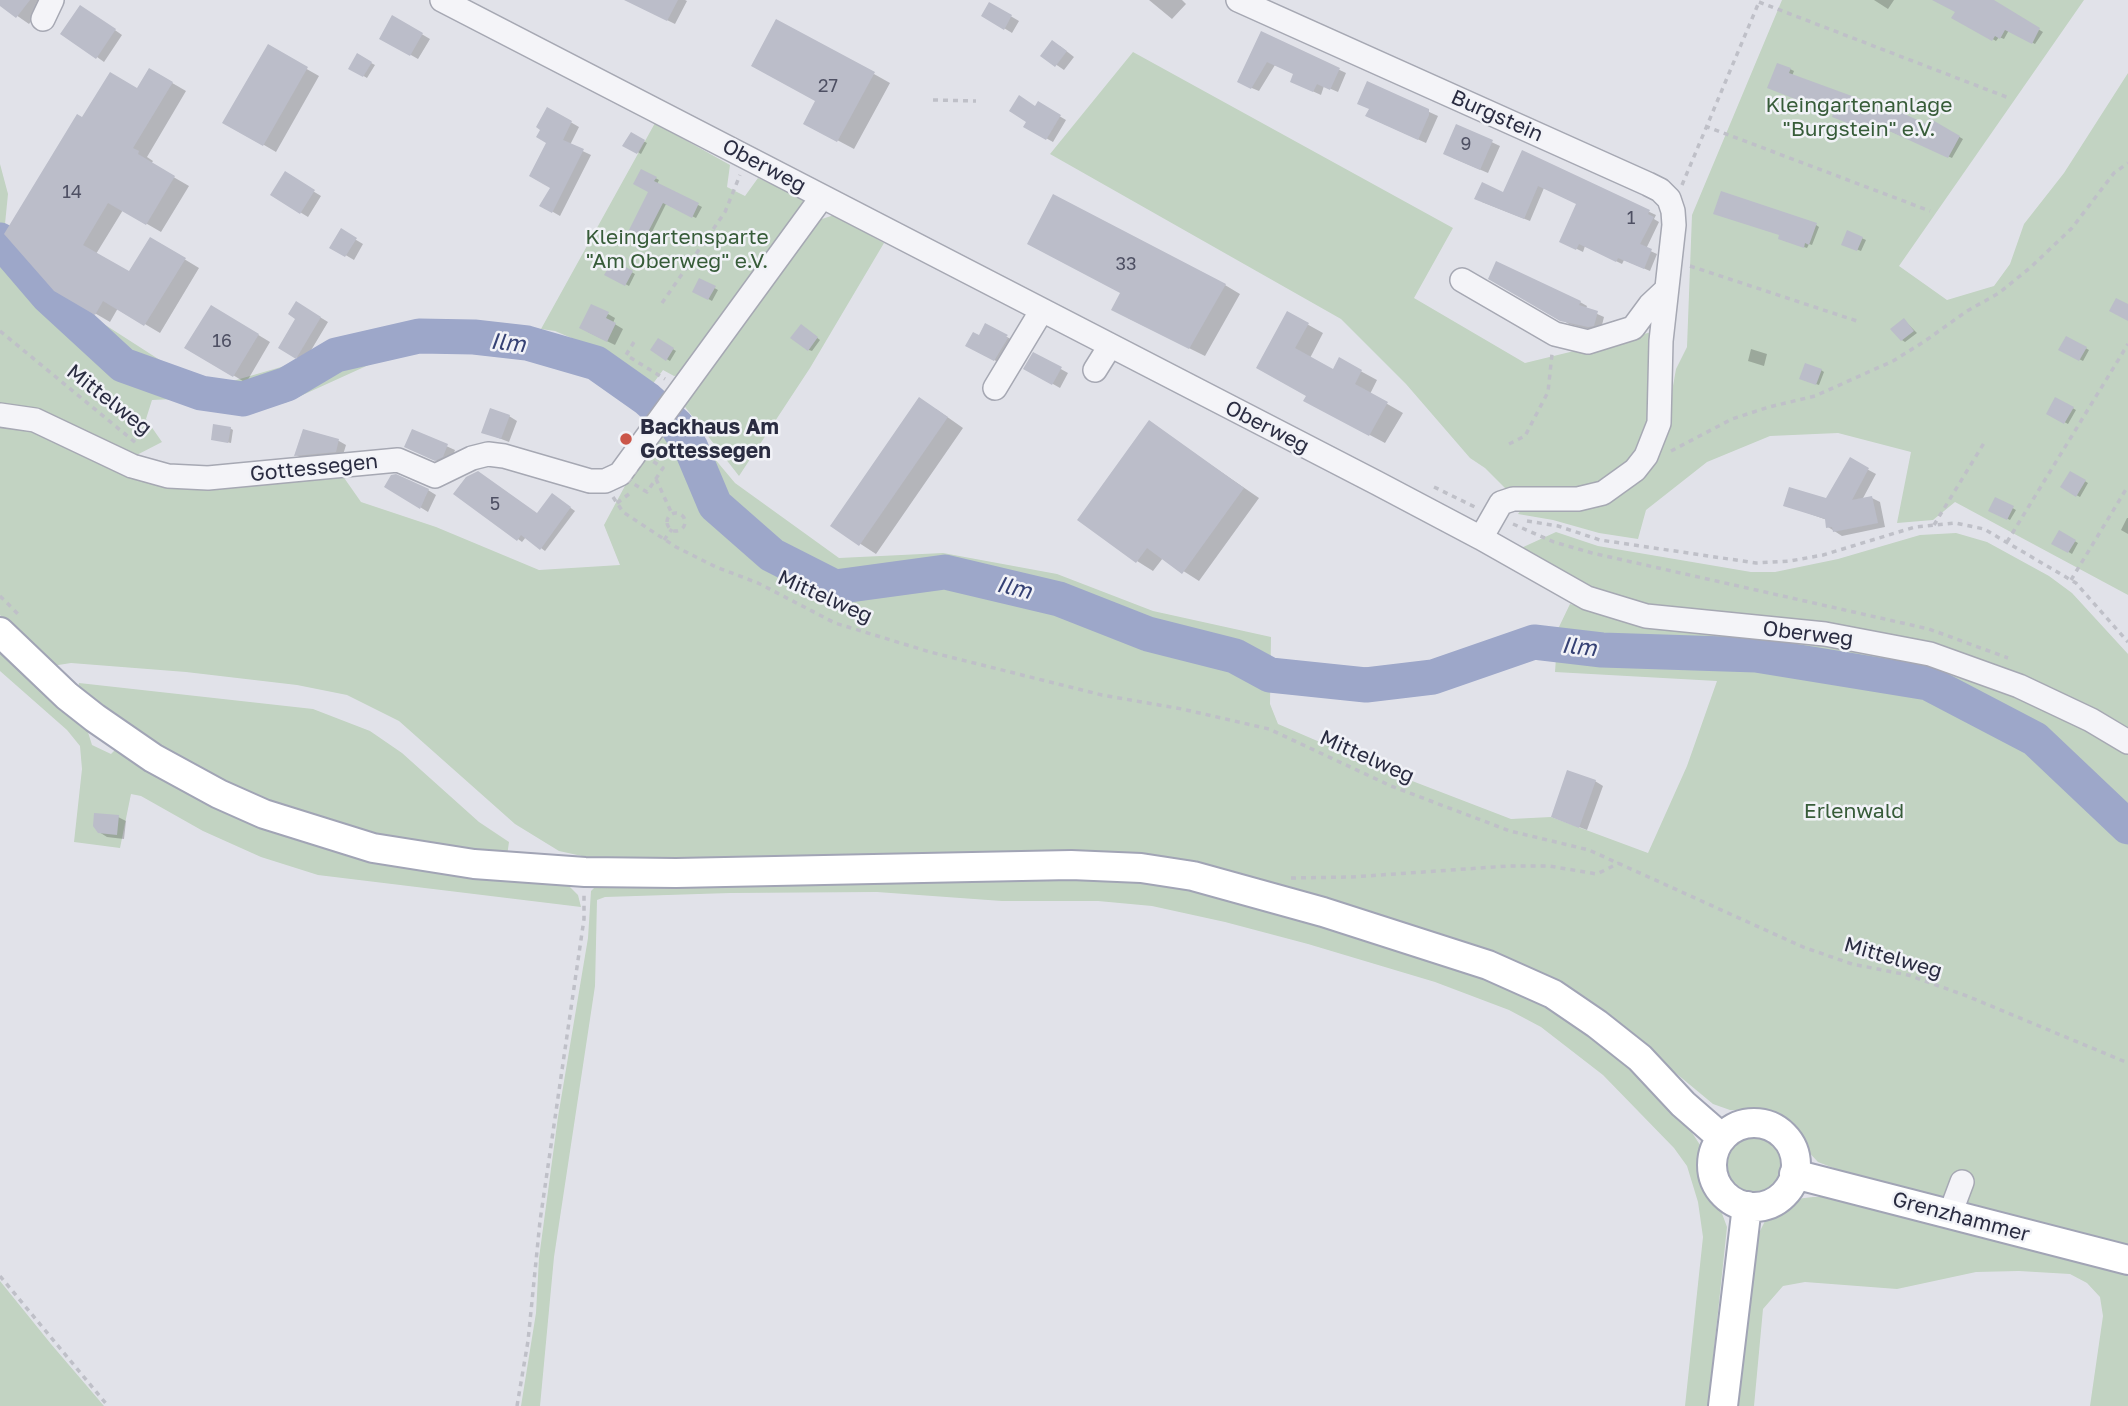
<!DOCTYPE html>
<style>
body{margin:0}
canvas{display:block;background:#e1e2e9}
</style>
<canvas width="2128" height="1406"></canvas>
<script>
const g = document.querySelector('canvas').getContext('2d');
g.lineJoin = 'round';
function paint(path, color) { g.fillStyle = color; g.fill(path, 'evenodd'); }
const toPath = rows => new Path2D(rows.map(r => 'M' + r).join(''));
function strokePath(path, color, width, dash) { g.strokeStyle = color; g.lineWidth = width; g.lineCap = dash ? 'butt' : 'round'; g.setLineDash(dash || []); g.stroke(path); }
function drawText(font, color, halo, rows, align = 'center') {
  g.font = font + ' "Golos Text",sans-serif'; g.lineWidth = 5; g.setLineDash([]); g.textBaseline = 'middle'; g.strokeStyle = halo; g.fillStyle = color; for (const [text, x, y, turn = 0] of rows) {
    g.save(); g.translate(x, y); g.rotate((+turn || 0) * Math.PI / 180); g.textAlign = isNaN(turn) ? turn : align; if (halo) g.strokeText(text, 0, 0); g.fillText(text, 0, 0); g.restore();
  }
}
const green = toPath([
 [1782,0,2084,0,1899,266,1947,300,1994,286,2010,264,2024,224,2064,173,2128,73,2128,595,1955,502,1933,520,1897,523,1911,452,1838,433,1770,436,1707,462,1646,510,1638,539,1599,533,1553,520,1518,514,1524,506,1602,501,1665,431,1676,369,1687,347,1692,215],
 [1133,52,1453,228,1414,298,1525,363,1656,331,1649,433,1618,478,1585,492,1506,489,1485,468,1470,458,1406,384,1341,319,1050,154],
 [655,123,730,165,727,187,745,196,758,178,805,199,806,207,681,375,674,376,663,370,652,385,616,357,555,331,541,329],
 [0,164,8,194,4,234,54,292,205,389,340,350,384,358,285,403,201,408,174,399,152,400,146,419,162,442,127,460,0,411],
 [834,215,884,243,810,368,739,476,682,403,813,222],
 [677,414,735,483,839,558,943,553,1057,574,1153,611,1271,637,1270,704,1278,724,1394,774,1511,819,1551,817,1648,853,1687,766,1717,681,1555,672,1558,629,1570,604,1647,623,1735,631,1928,661,2012,693,2086,727,2128,752,2128,1248,1849,1174,1818,1162,1801,1144,1788,1124,1770,1111,1730,1110,1713,1104,1654,1055,1576,995,1175,861,591,858,559,851,515,824,399,721,347,695,297,685,186,672,71,663,52,666,21,639,0,615,0,424,24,424,154,479,340,472,361,502,436,527,539,570,620,565,604,525,642,454,664,426,667,431],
 [1556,532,1598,546,1751,572,1775,572,1838,559,1920,535,1956,533,1987,542,2049,576,2072,593,2128,654,2128,731,2045,688,1618,600,1579,583,1519,549],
 [0,649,87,729,92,745,111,754,115,750,123,750,172,781,531,881,569,886,578,895,581,907,318,875,261,857,203,831,141,796,131,794,120,848,74,842,82,769,80,746,67,730,0,671],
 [79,683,313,709,370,731,402,753,479,822,509,842,507,856,383,838,270,803,209,776,148,740,78,690],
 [1106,878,1199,890,1486,976,1522,991,1591,1035,1647,1079,1689,1128,1702,1148,1703,1173,1707,1190,1720,1208,1727,1227,1708,1406,1685,1406,1703,1237,1698,1202,1687,1166,1674,1148,1603,1075,1541,1027,1509,1010,1435,982,1308,944,1225,922,1152,906,1098,901,1002,901,877,892,730,893,605,897,597,900,595,986,554,1257,540,1406,521,1406,536,1313,539,1258,558,1117,588,938,591,891,597,885],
 '1722 1164a31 31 0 1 1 62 0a31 31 0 1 1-62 0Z',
 [1813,1197,1840,1197,2128,1272,2128,1406,2090,1406,2103,1316,2100,1297,2087,1283,2070,1274,2019,1271,1976,1272,1897,1289,1805,1282,1783,1286,1763,1309,1754,1406,1733,1406,1752,1247,1767,1217,1788,1200],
 [0,1281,51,1344,104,1406,0,1406]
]);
const shadow = toPath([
 [0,0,47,0,29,24,0,4],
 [626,0,685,0,687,1,675,24],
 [1149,0,1182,0,1186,4,1172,19],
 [1874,0,1894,0,1888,9],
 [1936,0,1988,0,2043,32,2035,44,2009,30,2004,39,1999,37,1996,41,1971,26,1957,11],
 [990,4,1019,21,1012,33,983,15],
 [88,11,122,35,104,62,97,57],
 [393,17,430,39,418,59,381,38],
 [1262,33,1346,73,1338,92,1324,86,1321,95,1299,85,1295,74,1275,65,1259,91,1247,86],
 [1060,46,1074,57,1064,70,1042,55],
 [268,47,319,76,276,152,225,122],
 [358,56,375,65,367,78,350,68],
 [1790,69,1794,71,1792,76,1926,127,1930,120,1963,139,1952,158,1890,131,1887,137,1857,122,1856,125,1837,118,1835,113,1772,89],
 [150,70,186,91,147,157,153,161,151,164,189,186,161,232,123,210,96,254,130,274,151,239,199,268,160,333,118,308,110,322,55,290,83,120,138,90],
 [874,74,890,83,854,149,822,132,817,101],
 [1368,84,1438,116,1426,143,1375,120,1371,109],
 [1039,104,1066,120,1053,142,1026,127],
 [548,109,579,127,570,145,591,155,560,216,541,205,552,187,548,143,542,129],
 [1457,126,1500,146,1488,173,1453,158],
 [631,134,647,143,641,154,625,145],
 [1523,153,1656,215,1654,219,1659,222,1646,249,1657,254,1650,271,1624,260,1622,264,1585,246,1583,252,1567,244,1578,204,1544,188,1530,221,1482,202,1504,195],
 [642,171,659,180,657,184,702,207,696,218,666,204,649,238,631,229,650,192],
 [285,174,321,196,308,217,272,195],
 [1816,225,1819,227,1812,245,1809,244,1807,248,1783,240],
 [341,231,363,244,354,260,332,247],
 [1848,232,1866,240,1861,251,1843,244],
 [613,262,635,274,629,286,607,274],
 [1490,278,1580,302,1587,306,1586,309,1604,317,1601,329,1596,331,1569,324],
 [700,280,718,290,712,301,694,291],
 [1225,285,1240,294,1205,356,1128,318],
 [297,303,328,322,304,362,280,347,298,318],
 [212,307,270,342,246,383,187,347],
 [1287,313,1323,333,1310,358,1333,371,1340,360,1377,380,1370,394,1403,413,1385,443,1321,409,1308,396,1258,368],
 [608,314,615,318,613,323,623,329,615,345,588,332],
 [1904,320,1917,333,1905,342,1902,340],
 [986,325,1014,341,1002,364,967,346,979,338],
 [804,328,820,340,812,351,809,350],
 [2067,338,2089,350,2083,361,2061,350],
 [658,340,676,351,670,361,652,350],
 [1751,349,1767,354,1764,366,1748,361],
 [1034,354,1068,373,1060,388,1025,368],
 [1821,370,1824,372,1819,385,1804,380],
 [2056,399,2076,410,2068,424,2048,413],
 [936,409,963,428,876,554,833,526],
 [509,416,517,421,509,442,483,432],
 [1150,423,1259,498,1199,581,1163,558,1153,571,1137,561],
 [230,428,233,430,231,443,213,439],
 [304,431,339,441,346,445,343,455,304,459,296,455],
 [413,431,455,450,451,461,444,464,414,451],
 [1850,460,1876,474,1862,500,1872,498,1880,502,1885,527,1842,536,1828,527,1827,520,1785,505,1827,500],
 [478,473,538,515,557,498,575,511,545,551,526,537,522,542,518,539],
 [2071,473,2088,483,2080,497,2062,487],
 [386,486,428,490,436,495,428,512],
 [1996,499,2016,510,2010,520,1990,510],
 [2127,518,2128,518,2128,534,2121,530],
 [2060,533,2078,543,2072,554,2054,543],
 [1595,781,1603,786,1587,830,1553,817],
 [118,817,126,821,124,839,107,837,99,832]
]);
const river = toPath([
 [0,240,48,296,123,365,201,393,243,399,287,384,336,355,419,336,474,337,527,343,596,363,647,399,677,426,691,448,715,505,772,555,835,587,945,572,1059,599,1148,634,1235,656,1270,675,1366,685,1433,677,1534,642,1602,650,1756,655,1928,683,2035,739,2128,827]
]);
const building = toPath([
 [0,0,30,0,16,18,0,6],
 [624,0,678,0,667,21],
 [1932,0,1994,0,2040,28,2032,44,2005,30,2000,39,1995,36,1992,41,1951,18,1955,12],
 [989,2,1012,15,1004,30,981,16],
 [80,5,116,29,96,59,60,34],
 [392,15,423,33,410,56,379,39],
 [776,19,875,72,837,142,803,124,815,101,751,66],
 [1261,31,1340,68,1330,90,1317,84,1313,92,1290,82,1293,74,1267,62,1251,89,1237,82],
 [1052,40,1067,51,1055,67,1040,56],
 [268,44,308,67,263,146,222,123],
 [357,53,372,62,363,77,348,69],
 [1777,63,1791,68,1789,73,1882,107,1883,104,1926,124,1929,118,1960,136,1948,158,1887,130,1883,137,1853,121,1852,125,1832,117,1833,114,1767,88],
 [149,68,173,82,133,148,139,151,138,154,175,176,146,225,108,203,83,245,129,271,150,237,186,258,144,326,103,301,95,315,54,291,4,234,77,114,82,117,110,72,137,88],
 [1367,81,1429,109,1429,115,1418,140,1365,116,1369,109,1357,104],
 [1019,95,1035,106,1038,101,1061,115,1046,140,1023,127,1026,122,1009,111],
 [547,107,572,121,563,140,584,149,552,213,539,206,550,188,529,176,546,143,536,137,540,130,536,127],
 [1456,124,1493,140,1480,170,1443,154],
 [631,132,645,140,637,154,622,146],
 [1522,150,1650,210,1648,214,1654,217,1640,244,1652,249,1644,269,1618,258,1616,262,1579,244,1576,250,1559,242,1576,204,1538,186,1524,219,1474,199,1482,182,1503,192],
 [641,169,657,177,654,181,699,203,692,218,663,203,645,238,629,230,648,192,633,184],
 [285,171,315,190,300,214,270,195],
 [1721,191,1817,223,1809,245,1805,243,1804,248,1778,239,1779,235,1713,214],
 [1053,194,1226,284,1189,349,1111,310,1120,293,1027,244],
 [341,228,357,238,345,257,329,248],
 [1847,230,1863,237,1857,251,1841,245],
 [613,260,633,271,625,286,604,275],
 [1496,261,1581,301,1579,305,1598,311,1594,326,1588,327,1560,321,1488,279],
 [699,278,716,286,708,300,692,292],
 [2116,298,2128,304,2128,321,2109,311],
 [296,301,321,317,296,359,278,348,295,319,288,314],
 [591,304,609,312,606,318,616,323,607,342,579,328],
 [211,305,259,334,233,377,184,348],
 [1287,311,1309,323,1295,348,1333,369,1339,357,1362,370,1355,384,1388,402,1369,436,1303,401,1306,396,1256,368],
 [1904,318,1914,331,1901,341,1890,329],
 [985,323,1008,335,1006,337,1008,338,994,361,965,346,973,332,979,335],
 [801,324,818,337,808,351,790,338],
 [2066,336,2087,347,2079,361,2058,350],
 [658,338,674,348,666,361,650,350],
 [1033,352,1062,367,1052,385,1023,369],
 [1805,363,1822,369,1816,385,1799,379],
 [919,397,948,417,859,546,830,526],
 [2055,397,2074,407,2064,424,2046,414],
 [490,408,510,415,501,439,481,433],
 [1149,420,1244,488,1182,574,1147,548,1136,563,1077,520],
 [213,424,231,427,228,443,211,440],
 [303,429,339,439,336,452,294,456],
 [412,429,448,444,443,457,435,461,404,447],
 [1850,457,1869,468,1852,500,1872,496,1878,523,1833,532,1832,527,1826,528,1825,519,1783,506,1789,487,1826,498],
 [478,471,537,513,552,493,571,507,540,550,521,535,517,541,453,494,466,477],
 [2070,471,2086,480,2076,497,2060,487],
 [396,474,429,489,420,509,384,487,391,475],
 [1995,497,2014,506,2007,520,1988,511],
 [2059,530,2076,540,2068,553,2051,544],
 [1567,770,1596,780,1579,828,1551,817],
 [94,813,119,815,117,835,98,833,93,826]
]);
const path = toPath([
 [1759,2,2009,98],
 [933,100,976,101],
 [1705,126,1930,211],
 [1682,185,1759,2],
 [1690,266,1857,321],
 [662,303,725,212,740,175],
 [0,331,136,443],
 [634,342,626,355,665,379],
 [1509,444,1525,436,1548,392,1552,354],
 [1671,451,1732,419,1769,407,1815,396,1893,361,1925,341,1967,311,1999,293,2031,267,2072,228,2114,173,2128,163],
 [645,456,663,468,647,492,629,481,645,456],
 [656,479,672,514],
 [1434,487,1477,508],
 [613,497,623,512,676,547,716,567,758,583,835,623,930,652,1102,695,1182,709,1269,729,1391,786,1510,831,1589,850,1803,947,1852,964,1908,975,1967,996,2128,1063],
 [617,503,629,494],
 '667 522a9 9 0 1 1 18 0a9 9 0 1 1-18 0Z',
 [1527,521,1558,526,1600,540,1756,563,1790,561,1823,555,1915,527,1955,523,1984,529,2076,583,2128,642],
 [1513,524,1554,542,1592,553,1929,629,2008,658],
 [1934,525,1984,443],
 [664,540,672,529],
 [2007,542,2128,344],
 [2071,580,2128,486],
 [0,596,18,614],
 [1291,878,1352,877,1508,866,1549,866,1597,874,1619,863],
 [0,1276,108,1406],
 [517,1406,528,1341,540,1221,584,919,584,895]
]);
const minor = toPath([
 [442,0,1377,483,1481,538,1587,598,1646,616,1825,634,1930,654,2019,686,2091,720,2128,742],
 [1238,0,1648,184,1660,190,1669,199,1673,211,1674,225,1661,341,1659,423,1646,456,1635,470,1603,493,1578,499,1513,499,1501,503,1481,538],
 [43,19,52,0],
 [1462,280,1555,334,1588,342,1633,328,1650,305,1666,290],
 [1095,370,1110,346],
 [995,388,1042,310],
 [0,415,35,420,132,466,168,476,208,478,398,460,435,476,472,458,488,454,504,456,590,481,605,481,620,474,822,197],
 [1950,1214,1962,1182]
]);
const major = toPath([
 [0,632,67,696,95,718,153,758,219,794,264,814,373,848,474,864,585,872,676,873,1071,865,1141,868,1193,876,1323,912,1488,965,1553,994,1597,1024,1640,1058,1683,1104,1722,1138],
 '1712 1165a42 42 0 1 1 84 0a42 42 0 1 1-84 0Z',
 [1794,1174,2128,1260],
 [1723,1406,1747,1206]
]);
const markers = [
 [626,439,7,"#cb5649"]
];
const numberNames = [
 ["27",828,86],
 ["9",1466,144],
 ["14",72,192],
 ["1",1631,218],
 ["33",1126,264],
 ["16",222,341],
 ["5",495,504]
];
const parkNames = [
 ["Kleingartenanlage",1859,105],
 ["\"Burgstein\" e.V.",1859,129],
 ["Kleingartensparte",677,237],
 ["\"Am Oberweg\" e.V.",677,261],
 ["Erlenwald",1854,811]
];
const streetNames = [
 ["Burgstein",1497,116,24],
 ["Oberweg",764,166,28],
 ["Mittelweg",109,400,38],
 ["Oberweg",1267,427,27],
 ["Gottessegen",314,468,-6],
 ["Mittelweg",825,597,24],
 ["Oberweg",1808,634,7],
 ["Mittelweg",1367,757,24],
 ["Mittelweg",1893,958,16],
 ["Grenzhammer",1961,1217,15]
];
const poiNames = [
 ["Backhaus Am",640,427],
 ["Gottessegen",640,451]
];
const waterNames = [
 ["Ilm",508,343,6],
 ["Ilm",1014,588,13],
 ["Ilm",1579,647,6]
];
paint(green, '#c2d3c2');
paint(shadow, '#0003');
strokePath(river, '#9da7c9', 35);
paint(building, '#bbbdc9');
strokePath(minor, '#a6a8b3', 26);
strokePath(major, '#a1a4b5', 32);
strokePath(path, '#bfc0c8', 3.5, [5, 5]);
strokePath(minor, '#f4f4f8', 23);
strokePath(major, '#fff', 28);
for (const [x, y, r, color] of markers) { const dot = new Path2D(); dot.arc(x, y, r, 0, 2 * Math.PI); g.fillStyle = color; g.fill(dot); strokePath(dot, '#f1f2f7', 2.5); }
drawText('18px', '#4e5063', null, numberNames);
drawText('21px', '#375c39', '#f1f2f7', parkNames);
drawText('21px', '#2a2c41', '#f1f2f7', streetNames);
drawText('bold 21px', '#2a2c41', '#f1f2f7', poiNames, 'left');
drawText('italic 23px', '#354174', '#f1f2f7', waterNames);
</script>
